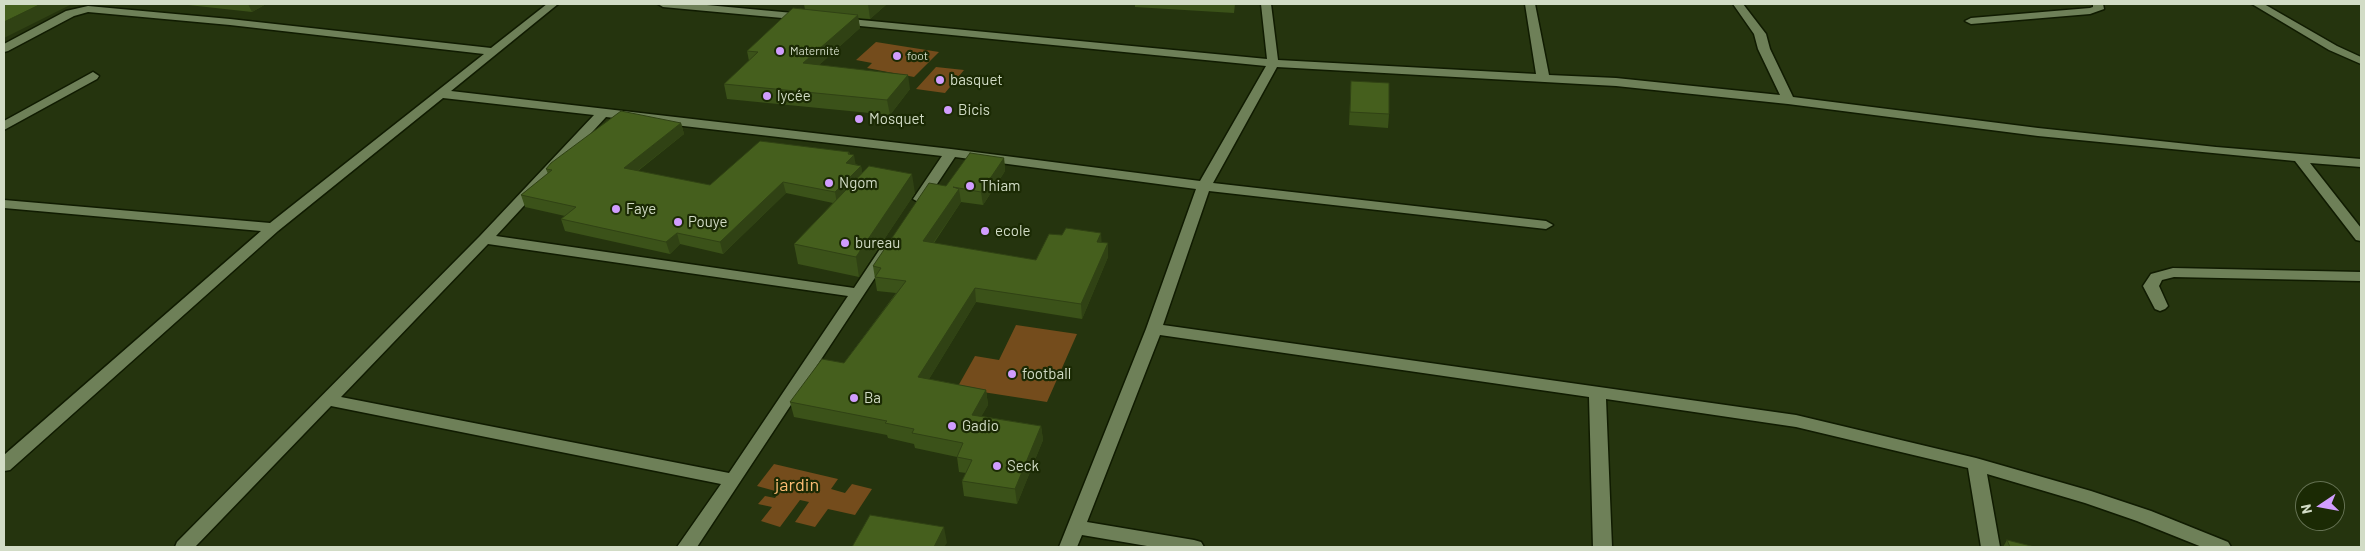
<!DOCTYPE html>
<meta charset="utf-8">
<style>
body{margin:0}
#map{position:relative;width:2365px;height:551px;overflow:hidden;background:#25340e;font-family:Barlow,sans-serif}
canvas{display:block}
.frame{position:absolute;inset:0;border:5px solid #d2dcc6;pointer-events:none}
.north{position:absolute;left:2295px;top:481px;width:50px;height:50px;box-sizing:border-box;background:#1b2a04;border:1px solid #647152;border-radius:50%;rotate:258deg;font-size:14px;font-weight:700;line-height:20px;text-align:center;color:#d2dcc6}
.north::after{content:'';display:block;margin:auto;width:18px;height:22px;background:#d19dfe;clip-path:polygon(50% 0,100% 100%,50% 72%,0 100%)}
</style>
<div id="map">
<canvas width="2365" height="551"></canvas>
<div class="frame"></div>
<div class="north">N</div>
</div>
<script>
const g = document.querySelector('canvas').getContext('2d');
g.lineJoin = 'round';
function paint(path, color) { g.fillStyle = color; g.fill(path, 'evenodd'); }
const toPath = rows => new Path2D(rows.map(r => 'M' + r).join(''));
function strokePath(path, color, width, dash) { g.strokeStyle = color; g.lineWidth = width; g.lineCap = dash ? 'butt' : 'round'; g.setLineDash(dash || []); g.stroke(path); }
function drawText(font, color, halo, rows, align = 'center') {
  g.font = font + ' Barlow,sans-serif'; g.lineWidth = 4.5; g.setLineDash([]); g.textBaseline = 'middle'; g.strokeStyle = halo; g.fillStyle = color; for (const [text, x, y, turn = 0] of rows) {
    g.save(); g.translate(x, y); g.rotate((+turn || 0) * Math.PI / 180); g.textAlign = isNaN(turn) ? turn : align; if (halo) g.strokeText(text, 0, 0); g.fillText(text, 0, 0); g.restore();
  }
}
const green = toPath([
 [876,42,939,52,914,77,867,68,872,63,856,60],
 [936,67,964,70,945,93,916,89],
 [1016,325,1077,334,1047,402,957,388,975,356,999,360],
 [774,464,838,479,831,489,845,493,852,484,872,489,855,515,828,509,815,527,795,522,809,502,800,500,780,527,761,521,772,507,758,504,765,496,775,498,779,492,757,486]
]);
const street = toPath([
 [547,4,558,4,451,91,951,149,1200,181,1266,66,840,24,834,21,840,18,1267,59,1261,4,1271,4,1278,60,1536,74,1525,4,1535,4,1549,75,1616,78,1780,95,1758,49,1754,34,1733,4,1743,4,1766,34,1770,49,1793,97,2038,128,2216,147,2361,159,2361,167,2310,163,2361,228,2361,241,2356,240,2295,161,2038,136,1788,104,1616,86,1277,67,1213,183,1546,221,1553,225,1546,229,1209,191,1163,325,1796,415,1976,458,2091,491,2151,511,2228,542,2231,547,2202,547,2137,521,2085,503,1987,474,2000,547,1981,547,1968,468,1796,427,1606,399,1612,547,1593,547,1589,397,1160,335,1087,522,1194,540,1201,542,1204,547,1153,547,1082,535,1077,547,1059,547,1146,329,1196,189,955,157,925,202,920,203,913,199,942,156,606,117,496,236,854,288,880,249,890,249,892,252,697,547,677,547,721,484,331,406,195,547,175,547,177,542,480,236,594,115,443,98,278,231,10,470,4,471,4,455,261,231,4,208,4,200,270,223,484,54,230,25,88,12,74,16,8,51,4,52,4,44,66,11,88,6,230,19,491,48,547,4],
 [488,244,848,296,729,473,341,397,488,244],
 [658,4,696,4,804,14,810,17,804,20,663,7,658,4],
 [2093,4,2103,4,2104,9,2090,14,1971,24,1965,21,1971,18,2090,8,2093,7,2093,4],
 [2252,4,2264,4,2337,46,2361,57,2361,64,2329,50,2252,4],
 [93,72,99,76,97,79,4,130,4,121,93,72],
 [2173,268,2361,272,2361,281,2174,277,2162,280,2159,286,2168,306,2165,309,2160,311,2155,309,2143,286,2151,274,2173,268]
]);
const wall = toPath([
 [179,4,266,4,252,12],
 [804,4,887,4,870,19,858,18,860,28,819,65,910,89,890,115,727,99,724,84,749,61,747,51,805,10],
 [1135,4,1235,4,1234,13,1135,7],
 [1351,81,1389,114,1388,128,1349,125],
 [681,123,684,134,638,171,710,185,849,152,855,164,861,166,862,173,915,193,859,277,798,264,794,244,833,203,786,193,723,254,680,244,670,254,565,231,561,219,565,216,525,207,521,195,548,174,546,169],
 [1004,158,1005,171,983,205,961,202,934,243,1036,260,1102,242,1108,257,1082,319,976,302,929,379,986,390,988,405,981,416,1041,426,1043,440,1017,504,964,496,962,481,966,473,959,472,957,457,915,448,914,444,888,438,887,435,794,417,790,402,844,363,896,293,877,291,873,266,946,186],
 [2007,540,2035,547,2003,547]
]);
const shadedWall = toPath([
 [41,4,72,4,4,38,4,22],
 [248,4,266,4,252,12],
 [868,4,887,4,870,19],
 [858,15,860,28,806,77,803,63],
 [908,75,910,89,890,115,887,100],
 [681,123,684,134,627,179,624,168],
 [849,152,850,158,854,155,856,166,846,163,848,154],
 [1004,158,1005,171,983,205,981,192],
 [861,166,863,177,837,204,835,192],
 [912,174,915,193,859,277,856,257],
 [783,182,786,193,723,254,720,242],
 [959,189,961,202,925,255,923,241],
 [677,233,680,244,670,254,666,242],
 [1101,233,1102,247,1097,242],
 [1108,243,1108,257,1082,319,1081,304],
 [975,288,976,302,921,392,918,377],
 [986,390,988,405,974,430,972,415],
 [1041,426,1043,440,1017,504,1015,489],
 [944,527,947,543,944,547,934,547]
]);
const building = toPath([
 [4,4,41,4,4,22,4,4],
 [793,8,858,15,803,63,908,75,887,100,724,84,758,52,747,51,793,8],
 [1351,81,1389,83,1389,114,1350,112,1351,81],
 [621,111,681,123,624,168,710,185,760,141,849,152,848,154,854,155,846,163,861,166,835,192,783,182,720,242,677,233,666,242,561,219,576,207,521,195,552,170,546,169,551,163,621,111],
 [970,153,1004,158,981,192,953,187,959,189,923,241,1036,260,1049,234,1062,235,1066,228,1101,233,1097,242,1108,243,1081,304,975,288,918,377,986,390,972,415,1041,426,1015,489,962,481,972,460,957,457,963,443,912,433,914,429,885,423,887,421,790,402,822,359,844,363,906,281,875,277,881,268,873,266,929,183,946,186,970,153],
 [869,166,912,174,856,257,794,244,869,166],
 [870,515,944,527,934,547,852,547,870,515],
 [2007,540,2035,547,2010,547,2007,540]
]);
const markers = [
 [780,51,5,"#d19dfe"],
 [897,56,5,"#d19dfe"],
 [940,80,5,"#d19dfe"],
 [767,96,5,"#d19dfe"],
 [948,110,5,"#d19dfe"],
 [859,119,5,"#d19dfe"],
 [829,183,5,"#d19dfe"],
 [970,186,5,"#d19dfe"],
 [616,209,5,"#d19dfe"],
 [678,222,5,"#d19dfe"],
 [985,231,5,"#d19dfe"],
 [845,243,5,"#d19dfe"],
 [1012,374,5,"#d19dfe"],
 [854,398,5,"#d19dfe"],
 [952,426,5,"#d19dfe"],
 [997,466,5,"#d19dfe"]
];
const farPoinames = [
 ["Maternité",790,51],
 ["foot",907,56]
];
const poiNames = [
 ["basquet",950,80],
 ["lycée",777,96],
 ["Bicis",958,110],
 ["Mosquet",869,119],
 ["Ngom",839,183],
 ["Thiam",980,186],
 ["Faye",626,209],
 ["Pouye",688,222],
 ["ecole",995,231],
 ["bureau",855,243],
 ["football",1022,374],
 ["Ba",864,398],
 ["Gadio",962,426],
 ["Seck",1007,466]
];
const nearParknames = [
 ["jardin",797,485]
];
paint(green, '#744c1c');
strokePath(street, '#101b01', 3);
paint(street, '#6e8058');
paint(wall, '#3b5219');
paint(shadedWall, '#304214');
paint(building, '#455f1d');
strokePath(building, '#304214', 1);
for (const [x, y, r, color] of markers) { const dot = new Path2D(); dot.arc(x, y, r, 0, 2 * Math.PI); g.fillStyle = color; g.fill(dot); strokePath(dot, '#1b2a04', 2); }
drawText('12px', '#d2dcc6', '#1b2a04', farPoinames, 'left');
drawText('15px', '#d2dcc6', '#1b2a04', poiNames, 'left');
drawText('18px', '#fcbc74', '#1b2a04', nearParknames);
</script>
